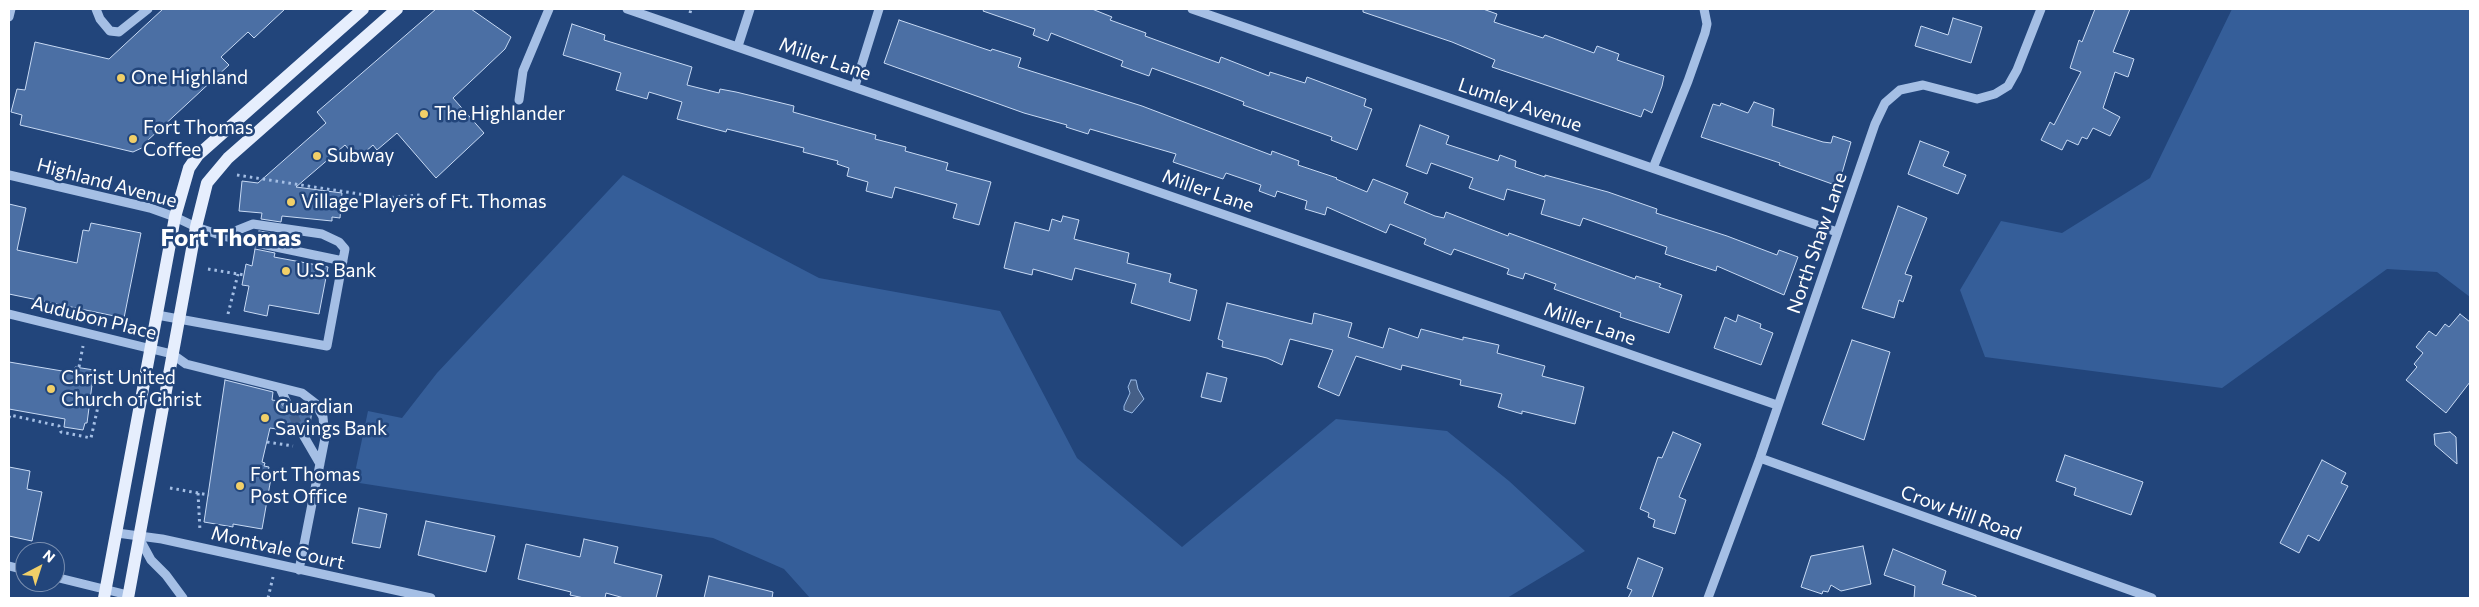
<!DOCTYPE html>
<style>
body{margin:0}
#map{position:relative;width:2479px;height:607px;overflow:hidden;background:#22457b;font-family:Commissioner,sans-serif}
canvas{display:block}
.frame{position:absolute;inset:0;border:10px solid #fff;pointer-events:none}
.north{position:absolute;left:15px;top:542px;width:50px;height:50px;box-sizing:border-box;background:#22457b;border:1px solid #7a8fb0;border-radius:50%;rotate:40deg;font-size:14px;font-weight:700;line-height:20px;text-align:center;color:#fff}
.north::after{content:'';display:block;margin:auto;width:18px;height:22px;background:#f1cf68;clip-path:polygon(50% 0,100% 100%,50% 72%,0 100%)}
</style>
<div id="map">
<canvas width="2479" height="607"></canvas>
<div class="frame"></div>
<div class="north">N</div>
</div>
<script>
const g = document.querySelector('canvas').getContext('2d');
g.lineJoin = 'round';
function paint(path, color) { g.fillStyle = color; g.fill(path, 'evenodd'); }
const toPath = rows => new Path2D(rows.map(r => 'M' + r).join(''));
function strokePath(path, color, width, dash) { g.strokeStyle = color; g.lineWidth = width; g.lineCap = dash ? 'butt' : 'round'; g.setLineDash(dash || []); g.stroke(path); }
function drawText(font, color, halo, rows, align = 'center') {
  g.font = font + ' Commissioner,sans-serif'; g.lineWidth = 5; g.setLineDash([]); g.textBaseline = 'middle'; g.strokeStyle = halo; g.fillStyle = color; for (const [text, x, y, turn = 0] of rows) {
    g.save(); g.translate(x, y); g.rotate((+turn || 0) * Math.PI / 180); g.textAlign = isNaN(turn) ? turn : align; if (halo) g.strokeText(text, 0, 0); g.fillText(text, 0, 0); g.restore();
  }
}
const green = toPath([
 [2232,9,2470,9,2470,297,2437,272,2387,269,2222,388,1985,357,1960,290,2001,221,2062,233,2150,178],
 [623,175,819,278,1000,311,1077,458,1182,547,1336,419,1447,431,1509,481,1585,551,1507,598,810,598,784,569,713,538,353,482,368,411,402,418,437,373]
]);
const water = toPath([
 [1131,380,1136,380,1138,389,1144,399,1132,413,1124,410,1124,406,1130,393,1128,387,1131,380]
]);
const building = toPath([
 [163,9,285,9,254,38,248,32,221,57,229,65,147,141,148,145,133,152,20,125,22,115,11,112,17,89,25,90,35,42,109,59,163,9],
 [436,9,471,9,511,37,505,49,453,98,484,133,436,178,397,133,377,150,373,145,357,159,345,145,296,187,342,193,340,218,332,217,332,221,282,216,281,222,261,219,262,213,239,211,242,181,258,183,326,123,317,112,436,9],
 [984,9,1092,9,1112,17,1110,20,1146,33,1145,36,1219,63,1221,57,1269,76,1270,72,1305,83,1307,77,1366,99,1364,106,1372,109,1357,150,1331,140,1332,137,1243,105,1244,102,1210,89,1152,68,1149,76,1121,66,1123,61,1051,33,1048,41,1033,35,1035,29,983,11,984,9],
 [1363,9,1483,9,1497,14,1494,22,1543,38,1545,35,1594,53,1597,46,1619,54,1617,60,1664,76,1662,86,1652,113,1644,109,1641,117,1492,67,1495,60,1452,42,1363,12,1363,9],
 [2095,9,2130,9,2113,52,2134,59,2128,77,2115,72,2103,108,2120,117,2110,136,2093,128,2087,139,2082,137,2078,145,2067,140,2062,150,2041,140,2050,122,2054,125,2081,72,2070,68,2079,40,2082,42,2095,9],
 [1953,18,1982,27,1971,63,1915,46,1921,26,1948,35,1953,18],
 [899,20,991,51,992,49,1021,58,1018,67,1142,106,1271,155,1272,151,1299,161,1298,165,1337,178,1336,179,1367,192,1373,179,1408,193,1404,203,1435,216,1444,218,1446,212,1508,236,1509,233,1635,279,1636,276,1661,284,1659,287,1682,295,1669,333,1620,317,1621,313,1554,289,1556,284,1525,273,1523,279,1507,274,1509,269,1454,249,1451,255,1424,244,1426,239,1390,224,1386,233,1327,207,1325,215,1305,209,1307,201,1277,191,1275,197,1259,191,1261,185,1226,173,1223,179,1173,162,1176,154,1090,129,1088,134,1066,127,1067,125,1024,113,884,63,899,20],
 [572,24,605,35,604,40,692,67,687,85,719,93,720,89,736,92,794,106,793,112,876,135,875,139,906,147,905,151,948,163,946,170,991,182,979,225,953,218,957,204,895,187,892,198,866,191,868,182,847,176,849,168,837,164,838,161,803,152,804,148,727,129,726,132,677,119,682,102,649,92,647,99,616,90,621,73,563,55,572,24],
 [1754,102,1774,109,1772,126,1823,142,1831,143,1833,136,1851,142,1840,180,1837,179,1835,185,1779,165,1780,163,1701,137,1713,104,1720,106,1721,103,1748,113,1754,102],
 [1420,125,1449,136,1446,144,1498,161,1500,155,1516,161,1515,167,1545,177,1545,175,1608,192,1657,209,1656,213,1727,236,1777,255,1779,250,1798,257,1784,295,1717,266,1716,271,1665,254,1667,247,1583,218,1580,226,1541,214,1545,200,1507,189,1504,200,1469,188,1473,178,1431,163,1427,174,1406,166,1420,125],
 [1920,141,1949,152,1943,166,1966,175,1958,194,1908,174,1920,141],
 [9,204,26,208,17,250,77,263,83,230,89,231,91,223,141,233,124,318,9,294,9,204],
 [1898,206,1927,218,1905,274,1912,276,1903,302,1899,300,1894,318,1862,308,1898,206],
 [1063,216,1079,220,1074,239,1129,253,1127,263,1171,274,1169,282,1197,290,1190,321,1131,303,1136,284,1075,268,1072,280,1033,269,1032,275,1004,268,1015,222,1049,231,1052,219,1061,222,1063,216],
 [259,231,279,234,277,241,258,237,259,231],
 [255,249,275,253,274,257,328,267,319,314,269,305,267,316,244,311,249,286,242,285,246,264,252,266,255,249],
 [1227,303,1312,324,1314,313,1352,323,1348,337,1383,348,1389,328,1418,338,1421,329,1463,340,1463,337,1499,345,1497,353,1545,366,1542,376,1584,387,1575,424,1522,411,1522,414,1498,407,1502,394,1460,385,1461,380,1402,365,1401,370,1356,356,1339,396,1318,387,1333,350,1290,339,1282,365,1267,358,1222,347,1223,341,1218,339,1227,303],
 [2460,314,2470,322,2470,382,2446,413,2406,380,2417,367,2414,364,2423,353,2416,347,2429,331,2436,336,2445,324,2449,327,2460,314],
 [1738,315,1761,324,1760,328,1773,333,1761,365,1714,348,1725,317,1736,322,1738,315],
 [1852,340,1890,352,1864,440,1822,424,1852,340],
 [9,362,74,373,75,367,94,370,87,423,85,423,83,430,64,427,65,419,9,409,9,362],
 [1207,373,1227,378,1221,402,1201,397,1207,373],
 [225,380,273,392,272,400,279,401,286,409,290,408,293,404,309,406,312,410,309,432,302,427,298,428,296,432,270,428,262,462,265,463,264,466,269,467,267,477,271,478,262,529,233,524,233,527,204,522,225,380],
 [1673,432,1701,444,1679,497,1686,500,1675,534,1653,527,1655,520,1648,517,1649,513,1640,509,1658,457,1662,458,1673,432],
 [2450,432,2456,437,2457,464,2435,445,2434,434,2450,432],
 [2065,455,2143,482,2131,515,2074,495,2076,488,2056,481,2065,455],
 [2322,460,2346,473,2341,483,2348,486,2319,541,2308,535,2299,553,2280,543,2322,460],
 [9,467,30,471,27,489,42,492,32,541,9,536,9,467],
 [359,508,387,514,380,548,352,543,359,508],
 [426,521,495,536,486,572,418,555,426,521],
 [584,539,618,547,614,563,662,575,656,598,624,598,606,593,605,598,584,598,570,595,571,592,518,579,526,544,580,557,584,539],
 [1863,546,1871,584,1841,591,1831,585,1828,592,1823,591,1822,594,1801,587,1811,556,1863,546],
 [1893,549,1946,571,1942,584,1976,596,1976,598,1914,598,1915,586,1884,575,1893,549],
 [1638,558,1663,568,1652,598,1628,598,1632,590,1627,588,1638,558],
 [709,576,773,592,772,598,704,598,709,576]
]);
const minorTunnel = toPath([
 [287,403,302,433]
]);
const path = toPath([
 [690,13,691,9],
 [237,175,385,198,420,195],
 [208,269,244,275],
 [228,314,238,274],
 [79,367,83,346],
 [91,400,119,406],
 [9,418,10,415,59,426,61,432,91,438,99,402],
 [267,442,293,446],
 [170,488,209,495],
 [198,493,200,531],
 [268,598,273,577]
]);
const minor = toPath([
 [96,9,100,19,110,31,119,32,148,9],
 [627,9,1777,405],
 [1192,9,1837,232],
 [9,17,11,9],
 [738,46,750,9],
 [855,86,879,9],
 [519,100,523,71,549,9],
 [1653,168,1688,81,1705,33,1707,24,1704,9],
 [9,175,150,208,175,217,196,227,223,236,253,224,322,234,339,242,345,249,327,346,157,315],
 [223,236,343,261],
 [9,314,172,354,186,364,302,393,315,403,323,417,325,438,299,570],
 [280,388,287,403],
 [302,433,320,464],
 [1760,458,2152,598],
 [117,533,162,539,431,598],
 [139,538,151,560,166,575,183,598],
 [9,566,25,570],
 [55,577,128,595],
 [1708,598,1760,458,1875,124,1885,103,1900,90,1923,85,1977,99,1995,94,2008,86,2017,70,2041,9]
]);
const major = toPath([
 [104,598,175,217,189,168,198,155,363,9],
 [128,598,196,227,207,183,228,158,397,9]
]);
const markers = [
 [121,78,5,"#f1cf68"],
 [424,114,5,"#f1cf68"],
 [133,139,5,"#f1cf68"],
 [317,156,5,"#f1cf68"],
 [291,202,5,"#f1cf68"],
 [286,271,5,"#f1cf68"],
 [51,389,5,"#f1cf68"],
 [265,418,5,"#f1cf68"],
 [240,486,5,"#f1cf68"]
];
const streetNames = [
 ["Miller Lane",825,59,19],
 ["Lumley Avenue",1520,105,19],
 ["Highland Avenue",107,183,15],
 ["Miller Lane",1208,191,19],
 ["North Shaw Lane",1817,243,-71],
 ["Audubon Place",94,318,14],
 ["Miller Lane",1590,324,19],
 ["Crow Hill Road",1961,513,20],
 ["Montvale Court",278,548,13]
];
const poiNames = [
 ["One Highland",131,78],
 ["The Highlander",434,114],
 ["Fort Thomas",143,128],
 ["Coffee",143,150],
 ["Subway",327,156],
 ["Village Players of Ft. Thomas",301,202],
 ["U.S. Bank",296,271],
 ["Christ United",61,378],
 ["Church of Christ",61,400],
 ["Guardian",275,407],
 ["Savings Bank",275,429],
 ["Fort Thomas",250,475],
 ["Post Office",250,497]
];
const districtNames = [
 ["Fort Thomas",231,238]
];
paint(green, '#355e99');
paint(water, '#455f87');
strokePath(water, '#99bae6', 1);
paint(building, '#4b6fa4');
strokePath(building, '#c8daf4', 1);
strokePath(minorTunnel, '#43618f', 9, [9, 4.5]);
strokePath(path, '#a5bfe5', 3, [2.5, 4]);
strokePath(minor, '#a5bfe5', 9);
strokePath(major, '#e6eefd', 12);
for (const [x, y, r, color] of markers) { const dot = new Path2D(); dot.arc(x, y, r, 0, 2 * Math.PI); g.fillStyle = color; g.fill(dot); strokePath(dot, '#22457b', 2); }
drawText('19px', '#fff', '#22457b', streetNames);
drawText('19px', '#fff', '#22457b', poiNames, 'left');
drawText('bold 24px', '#fff', '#22457b', districtNames);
</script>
